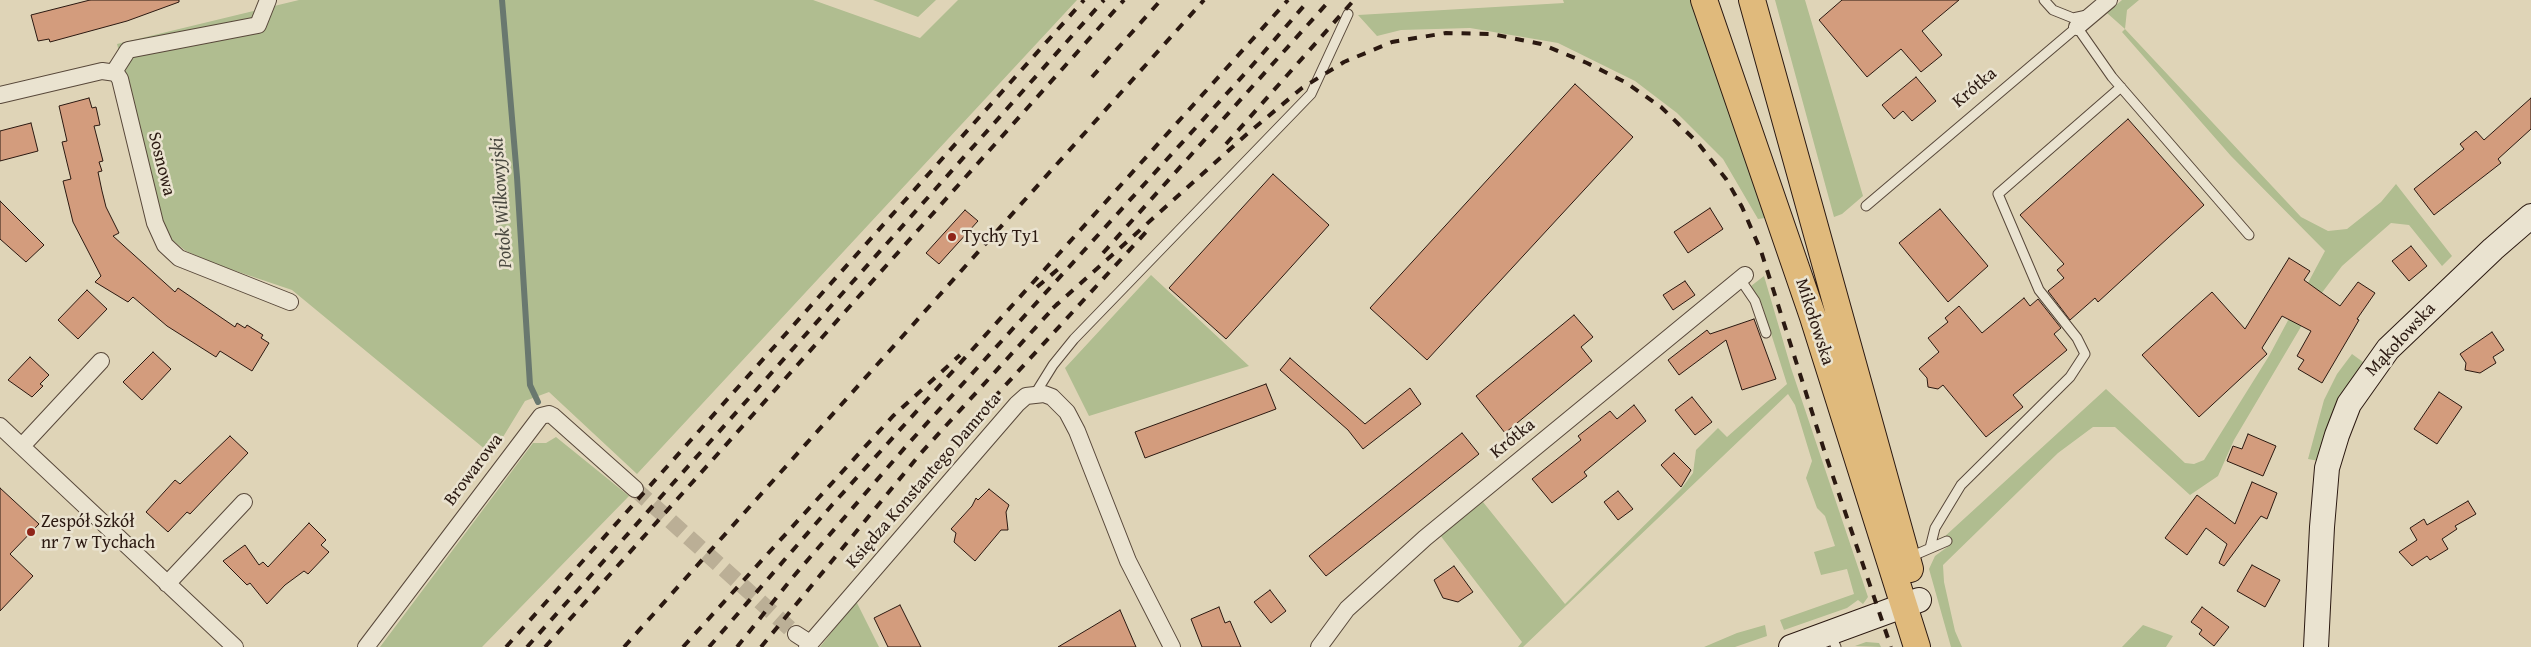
<!DOCTYPE html>
<meta charset="utf-8">
<style>
body{margin:0}
canvas{display:block;background:#dfd4b7}
</style>
<canvas width="2531" height="647"></canvas>
<script>
const g = document.querySelector('canvas').getContext('2d');
g.lineJoin = 'round';
function paint(path, color) { g.fillStyle = color; g.fill(path, 'evenodd'); }
const toPath = rows => new Path2D(rows.map(r => 'M' + r).join(''));
function strokePath(path, color, width, dash) { g.strokeStyle = color; g.lineWidth = width; g.lineCap = dash ? 'butt' : 'round'; g.setLineDash(dash || []); g.stroke(path); }
function drawText(font, color, halo, rows, align = 'center') {
  g.font = font + ' "Gentium Book Plus",serif'; g.lineWidth = 5; g.setLineDash([]); g.textBaseline = 'middle'; g.strokeStyle = halo; g.fillStyle = color; for (const [text, x, y, turn = 0] of rows) {
    g.save(); g.translate(x, y); g.rotate((+turn || 0) * Math.PI / 180); g.textAlign = isNaN(turn) ? turn : align; if (halo) g.strokeText(text, 0, 0); g.fillText(text, 0, 0); g.restore();
  }
}
const green = toPath([
 [299,0,813,0,920,38,958,0,1077,0,637,474,549,392,525,401,492,455,292,290,218,265,186,251,172,240,161,219,117,44],
 [873,0,936,0,918,17],
 [1563,0,1691,0,1765,218,1758,219,1723,159,1677,113,1635,81,1558,43,1470,28,1401,30,1377,36,1358,15,1564,3],
 [1775,0,1805,0,1863,196,1842,214,1834,217],
 [2122,0,2139,0,2127,10,2125,29,2301,217,2328,231,2347,229,2381,202,2396,184,2452,256,2442,266,2409,225,2391,223,2342,266,2318,298,2234,440,2218,476,2190,495,2115,427,2093,427,2058,453,1943,565,1944,582,1955,631,1962,647,1951,647,1929,569,1935,556,1950,545,1943,538,2106,389,2185,463,2194,464,2204,460,2269,356,2325,251,2231,156,2122,32,2125,29,2107,13],
 [1151,275,1249,366,1089,416,1065,368],
 [1764,276,1791,368,1868,597,1863,604,1858,600,1847,608,1784,630,1780,620,1854,594,1847,569,1821,575,1814,552,1835,546,1825,516,1817,508,1806,478,1812,461,1795,405,1788,394,1523,647,1518,647,1522,642,1440,535,1483,502,1565,604,1681,489,1693,473,1696,450,1718,428,1727,437,1787,384,1762,305,1751,286],
 [2352,354,2363,362,2337,405,2319,461,2308,459,2324,400,2337,374],
 [556,437,629,496,482,647,380,647,533,443,546,443],
 [856,601,879,647,820,647],
 [1765,625,1767,636,1735,647,1704,647,1737,633],
 [2143,625,2173,636,2166,647,2122,647],
 [1866,642,1879,643,1881,647,1855,646]
]);
const stream = toPath([
 [502,0,517,177,530,385,538,402]
]);
const building = toPath([
 [90,0,179,0,179,2,127,21,50,42,49,39,38,41,31,15,90,0],
 [1842,0,1959,0,1922,31,1942,55,1921,72,1901,49,1867,77,1819,20,1842,0],
 [1916,77,1936,101,1912,121,1903,111,1894,119,1882,105,1916,77],
 [1575,84,1633,137,1427,360,1370,308,1575,84],
 [89,98,92,108,96,107,100,125,94,126,103,161,99,162,102,171,98,172,102,191,106,207,119,233,113,236,175,292,178,288,235,327,237,323,245,328,247,325,263,335,261,338,269,343,252,371,220,351,216,357,167,326,133,297,128,302,95,282,101,276,73,222,63,181,71,179,62,142,67,141,59,106,89,98],
 [2531,98,2531,129,2498,159,2501,163,2434,215,2414,189,2464,149,2460,144,2476,131,2484,140,2531,98],
 [2128,119,2204,205,2098,302,2095,298,2070,320,2048,291,2064,278,2057,270,2064,264,2020,215,2128,119],
 [31,123,38,151,0,161,0,131,31,123],
 [1273,174,1329,225,1226,339,1169,288,1273,174],
 [0,201,44,245,26,262,0,239,0,201],
 [1710,208,1723,229,1688,253,1674,232,1710,208],
 [1940,209,1988,266,1948,302,1899,243,1940,209],
 [965,210,978,221,939,264,926,253,965,210],
 [2411,246,2427,266,2409,281,2392,261,2411,246],
 [2289,258,2310,271,2304,280,2340,306,2358,282,2375,293,2357,319,2359,320,2322,383,2298,369,2304,360,2297,356,2311,331,2282,316,2262,348,2267,354,2199,417,2142,355,2212,292,2245,329,2289,258],
 [1685,281,1695,295,1673,310,1663,295,1685,281],
 [87,290,107,309,78,339,58,320,87,290],
 [2024,298,2030,306,2038,299,2061,328,2054,334,2067,350,2013,395,2023,407,1986,437,1943,385,1938,389,1928,387,1927,378,1919,369,1939,352,1928,338,1948,322,1945,318,1959,306,1982,333,2024,298],
 [1574,315,1593,337,1581,347,1592,361,1505,433,1476,396,1574,315],
 [1754,319,1776,379,1742,390,1726,340,1679,375,1668,360,1707,330,1710,334,1754,319],
 [2492,332,2504,350,2493,357,2496,363,2480,373,2465,370,2466,363,2460,354,2492,332],
 [153,352,171,369,142,400,123,382,153,352],
 [30,357,49,375,40,384,43,386,32,397,8,380,30,357],
 [1290,358,1365,424,1410,388,1421,404,1363,449,1348,430,1280,370,1290,358],
 [1266,384,1276,409,1145,458,1135,432,1266,384],
 [2439,392,2462,407,2437,444,2414,429,2439,392],
 [1692,397,1712,422,1695,435,1675,410,1692,397],
 [1634,405,1646,421,1584,472,1587,476,1552,503,1532,479,1581,440,1578,436,1610,411,1617,419,1634,405],
 [1462,433,1479,454,1326,576,1309,556,1462,433],
 [2248,434,2276,446,2263,476,2227,461,2233,446,2242,449,2248,434],
 [230,436,248,453,190,514,187,512,168,532,146,512,175,480,180,484,230,436],
 [1674,453,1691,470,1681,487,1661,465,1674,453],
 [2252,482,2277,493,2267,519,2261,516,2224,566,2219,563,2227,544,2206,528,2187,555,2165,538,2197,495,2235,524,2252,482],
 [0,488,39,524,10,554,33,576,0,611,0,488],
 [989,489,1009,505,1006,512,1008,530,1001,530,975,561,954,542,956,533,951,529,972,506,976,498,978,500,989,489],
 [1618,491,1633,509,1618,520,1604,502,1618,491],
 [2468,501,2476,514,2455,526,2457,529,2442,539,2448,549,2430,560,2427,556,2412,566,2399,552,2417,540,2410,528,2424,519,2427,525,2468,501],
 [309,523,326,540,321,545,329,552,308,574,304,571,285,585,267,604,250,583,247,585,223,561,245,545,259,565,263,562,268,567,309,523],
 [2252,565,2280,580,2265,607,2237,591,2252,565],
 [1454,566,1473,592,1458,602,1443,598,1434,580,1454,566],
 [1270,590,1286,611,1271,623,1254,602,1270,590],
 [900,605,921,647,888,647,874,618,900,605],
 [1219,607,1225,623,1230,621,1241,647,1202,647,1191,619,1219,607],
 [2202,607,2229,627,2214,646,2199,634,2202,630,2191,622,2202,607],
 [1120,610,1136,647,1058,647,1090,628,1120,610]
]);
const streetTunnel = toPath([
 [635,489,796,634]
]);
const lane = toPath([
 [2044,0,2053,10,2073,18,2087,15],
 [1866,206,2077,27,2112,77,2249,235],
 [1740,279,1755,301,1766,333],
 [1035,394,1053,365,1074,339,1311,94,1348,14],
 [1930,548,1935,528,1961,485,2070,377,2085,354,2077,338,2039,290,1998,194,2121,87],
 [1910,557,1947,541],
 [1830,633,1836,647]
]);
const street = toPath([
 [2077,27,2109,0],
 [114,72,128,50,258,25,268,0],
 [0,95,102,71,116,73,120,79,155,223,165,245,179,258,290,302],
 [0,426,235,647],
 [22,446,101,361],
 [167,584,244,502],
 [796,634,810,643],
 [366,647,541,416,549,414,553,416,635,489],
 [807,647,1017,404,1026,396,1044,394,1052,397,1067,412,1077,431,1128,561,1172,647],
 [1319,647,1347,609,1425,538,1745,275]
]);
const secondary = toPath([
 [1791,647,1919,600],
 [2316,647,2322,527,2327,468,2337,435,2349,404,2388,349,2493,249,2531,216]
]);
const primary = toPath([
 [1704,0,1813,317,1917,647],
 [1752,0,1910,569]
]);
const rail = toPath([
 [1092,77,1161,0],
 [1226,144,1354,0],
 [1103,253,1330,0],
 [1037,287,1063,265],
 [1053,308,1247,134,1302,88,1344,62,1392,42,1446,33,1492,34,1541,44,1587,63,1625,82,1661,107,1698,143,1726,179,1742,207,1761,251,1825,453,1891,647],
 [957,438,1147,231],
 [506,647,1084,0],
 [527,647,1104,0],
 [545,647,1124,0],
 [624,647,1204,0],
 [683,647,893,416,960,355],
 [709,647,832,505,1288,0],
 [737,647,793,577,908,444,1250,68,1309,0],
 [761,647,921,453,1058,303]
]);
const markers = [
 [952,237,5,"#8f2418"],
 [31,532,5,"#8f2418"]
];
const streetNames = [
 ["Krótka",1975,88,-40],
 ["Sosnowa",161,164,76],
 ["Mikołowska",1814,322,72],
 ["Mąkołowska",2401,340,-47],
 ["Krótka",1513,439,-39],
 ["Browarowa",474,470,-53],
 ["Księdza Konstantego Damrota",924,481,-49]
];
const poiNames = [
 ["Tychy Ty1",962,237],
 ["Zespół Szkół",41,522],
 ["nr 7 w Tychach",41,543]
];
const waterNames = [
 ["Potok Wilkowyjski",502,203,-94]
];
paint(green, '#b0bd90');
strokePath(stream, '#69786f', 6);
paint(building, '#d39c7d');
strokePath(building, '#2b1911', 1);
strokePath(streetTunnel, '#bbaf96', 16, [16, 8]);
strokePath(lane, '#58483a', 11);
strokePath(street, '#58483a', 18);
strokePath(secondary, '#2b1911', 26);
strokePath(primary, '#2b1911', 28);
strokePath(lane, '#eae3d0', 9);
strokePath(street, '#eae3d0', 16);
strokePath(secondary, '#eae3d0', 24);
strokePath(primary, '#e0ba7c', 26);
strokePath(rail, '#2b1911', 4, [9, 9]);
for (const [x, y, r, color] of markers) { const dot = new Path2D(); dot.arc(x, y, r, 0, 2 * Math.PI); g.fillStyle = color; g.fill(dot); strokePath(dot, '#eae3d0', 2); }
drawText('18px', '#2b1911', '#eae3d0', streetNames);
drawText('18px', '#2b1911', '#eae3d0', poiNames, 'left');
drawText('italic 19px', '#4a4940', '#eae3d0', waterNames);
</script>
